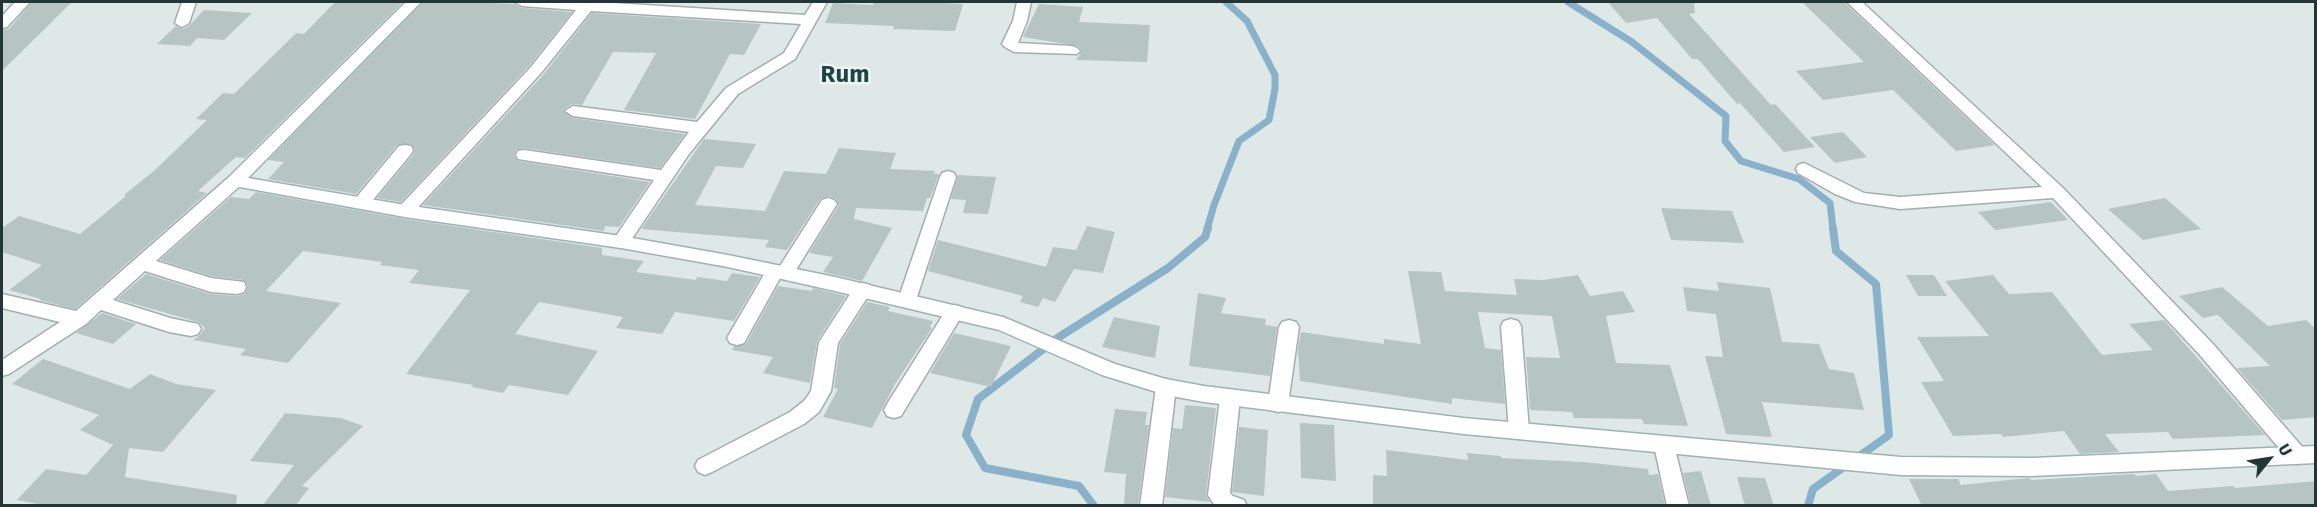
<!DOCTYPE html>
<style>
body{margin:0}
#map{position:relative;width:2317px;height:507px;overflow:hidden;background:#dee8e6;font-family:"Fira Sans",sans-serif}
canvas{display:block}
.frame{position:absolute;inset:0;border:3px solid #213635;pointer-events:none}
.north{position:absolute;left:2239px;top:429px;width:60px;height:60px;-webkit-text-stroke:4px #eef5f3;paint-order:stroke;rotate:60deg;font-size:16px;font-weight:700;line-height:24px;text-align:center;color:#213635}
.north::after{content:'';display:block;margin:auto;width:21px;height:27px;background:#213635;clip-path:polygon(50% 0,100% 100%,50% 72%,0 100%)}
</style>
<div id="map">
<canvas width="2317" height="507"></canvas>
<div class="frame"></div>
<div class="north">U</div>
</div>
<script>
const g = document.querySelector('canvas').getContext('2d');
g.lineJoin = 'round';
const toPath = rows => new Path2D(rows.map(r => 'M' + r).join(''));
function strokePath(path, color, width, dash) { g.strokeStyle = color; g.lineWidth = width; g.lineCap = dash ? 'butt' : 'round'; g.setLineDash(dash || []); g.stroke(path); }
function paint(path, color) { g.fillStyle = color; g.fill(path, 'evenodd'); }
function drawText(font, color, halo, rows, align = 'center') {
  g.font = font + ' "Fira Sans",sans-serif'; g.lineWidth = 5; g.setLineDash([]); g.textBaseline = 'middle'; g.strokeStyle = halo; g.fillStyle = color; for (const [text, x, y, turn = 0] of rows) {
    g.save(); g.translate(x, y); g.rotate((+turn || 0) * Math.PI / 180); g.textAlign = isNaN(turn) ? turn : align; if (halo) g.strokeText(text, 0, 0); g.fillText(text, 0, 0); g.restore();
  }
}
const streamFar1 = toPath([
 [1568,2,1632,42,1726,116,1725,141,1741,161,1799,179,1830,203,1833,229],
 [1207,229,1214,205,1239,141,1269,120,1275,89,1275,75,1247,21,1226,2]
]);
const stream = toPath([
 [1094,506,1079,486,985,468,966,435,978,399,1059,337,1168,268,1205,237,1208,228],
 [1808,506,1813,489,1889,435,1876,284,1836,251,1833,228]
]);
const building = toPath([
 [32,2,72,2,2,71,2,30,9,29],
 [338,2,403,2,245,158,236,157,198,191,207,193,75,309,39,300,41,299,9,290,42,265,2,252,2,228,19,216,80,234,126,196,124,195,155,170,207,120,196,119,223,93,234,94,296,33,304,34,333,4],
 [423,2,493,3,514,4,522,8,572,12,529,66,401,202,377,198,413,155,415,149,411,144,397,145,356,194,268,179,284,162,268,160],
 [874,2,924,2,963,4,955,31,893,29,894,26,825,23,833,3,873,5],
 [1608,2,1694,2,1695,13,1689,14,1771,105,1775,104,1815,147,1784,152,1740,103,1737,104,1698,59,1692,59,1657,18,1626,23],
 [1802,2,1844,2,1995,145,1956,151,1893,90,1823,100,1796,71,1864,62],
 [1039,4,1083,7,1079,22,1150,25,1147,62,1076,60,1082,51,1078,46,1023,37],
 [204,10,252,13,224,40,197,38,190,46,157,44,176,26,183,29,190,25],
 [592,13,761,24,744,55,730,54,695,119,624,110,656,53,613,52,582,105,572,104,563,110,573,118,685,134,660,168,524,148,516,150,514,156,518,161,650,182,619,227,605,226,604,231,423,205,543,75],
 [1843,132,1867,157,1835,163,1810,137],
 [704,139,756,144,743,168,716,166,695,205,765,211,784,171,826,174,839,148,896,153,890,169,935,171,934,174,939,174,930,198,927,198,923,211,856,208,854,219,892,228,862,281,823,272,833,257,809,253,839,205,836,199,829,196,820,199,787,250,765,247,769,240,641,229],
 [958,175,996,177,988,214,963,213,966,200,951,199],
 [256,192,405,219,602,248,602,255,644,261,636,272,696,280,697,277,727,281,732,273,760,277,734,321,675,312,662,334,616,328,623,317,539,302,515,334,598,351,568,395,509,385,503,393,472,387,473,385,406,374,470,290,409,283,419,270,380,265,382,262,303,251,266,291,341,303,288,363,240,355,246,349,193,340,200,335,205,328,198,322,117,299,146,274,210,294,237,296,245,294,248,286,244,280,211,276,160,260,231,197,249,199],
 [2165,198,2201,229,2143,240,2108,209],
 [2051,202,2068,220,1995,230,1978,212],
 [1661,208,1732,211,1744,243,1671,240],
 [1087,226,1115,232,1103,273,1074,269,1055,302,1043,298,1038,307,1020,302,1023,296,928,271,938,240,1046,267,1053,247,1076,250],
 [1408,271,1441,272,1445,291,1517,295,1514,279,1543,280,1578,275,1590,296,1623,291,1635,312,1606,316,1616,363,1670,365,1688,426,1644,424,1642,419,1574,418,1572,412,1530,410,1526,357,1560,358,1552,316,1478,312,1485,348,1501,350,1505,404,1452,398,1452,404,1300,381,1298,349,1301,332,1384,344,1384,339,1421,344],
 [1906,275,1934,275,1947,296,1918,296],
 [1993,275,2009,294,2052,292,2102,355,2153,350,2129,324,2164,320,2265,435,2173,439,2168,432,2105,434,2119,452,2080,454,2064,431,2003,437,2001,434,1953,436,1921,382,1944,381,1917,337,1989,336,1945,281],
 [1717,282,1770,288,1782,342,1819,344,1829,369,1854,373,1864,410,1762,402,1772,437,1726,434,1705,356,1723,357,1716,314,1687,311,1683,287,1719,291],
 [778,286,812,291,813,288,846,296,817,341,810,383,763,373,773,357,732,350,734,346,746,344],
 [2222,287,2268,326,2306,320,2316,329,2316,417,2282,420,2237,368,2270,366,2218,315,2203,318,2179,296],
 [1198,293,1226,298,1221,313,1266,319,1265,325,1277,327,1270,376,1189,366],
 [867,302,890,307,888,311,933,321,930,327,932,328,895,384,872,428,823,417,838,389,834,388,840,344],
 [102,313,136,324,113,344,76,333],
 [1114,317,1160,326,1155,358,1102,347],
 [954,333,1011,346,991,387,930,373],
 [43,359,130,389,150,374,176,384,216,390,163,452,129,448,125,477,237,495,236,506,48,506,17,500,46,469,86,475,113,445,80,430,99,415,12,384],
 [1185,405,1216,408,1206,495,1210,502,1165,497,1173,428,1182,429],
 [1115,409,1147,412,1145,425,1149,425,1138,506,1124,506,1126,474,1104,472],
 [285,413,341,418,363,426,302,486,309,488,295,506,262,506,294,465,250,461],
 [1300,423,1334,425,1336,481,1301,478],
 [1239,427,1268,430,1264,496,1232,492],
 [1386,450,1468,460,1467,453,1501,456,1501,458,1583,462,1648,469,1649,475,1658,474,1665,506,1373,506,1373,475,1387,476],
 [1701,471,1711,506,1691,506,1683,473],
 [2134,474,2136,476,2156,474,2168,491,2233,486,2235,488,2316,481,2316,506,1922,506,1909,479,1958,479,1961,485,2028,478,2032,480],
 [1737,477,1765,478,1774,506,1745,506]
]);
const street = toPath([
 [15,2,30,2,7,27,2,28,2,16,15,2],
 [182,2,196,2,189,23,182,27,175,23,182,2],
 [515,2,597,2,805,15,813,2,827,2,795,59,738,94,689,154,627,246,621,248,615,246,612,242,654,180,524,160,518,159,516,155,518,151,524,150,661,170,689,132,573,116,565,111,573,106,697,122,726,88,784,53,801,24,591,11,541,73,411,215,399,215,396,211,399,207,531,67,576,10,522,6,515,2],
 [1017,2,1031,2,1027,21,1018,43,1072,46,1077,48,1080,51,1077,54,1014,52,1005,47,1002,44,1013,21,1017,2],
 [1847,2,1862,2,2063,188,2213,344,2304,449,2307,455,2304,461,2297,464,2290,461,2199,354,2053,198,1900,209,1855,202,1835,194,1798,173,1796,169,1798,165,1804,163,1864,193,1900,197,2042,187,1847,2],
 [405,145,411,146,413,150,411,154,367,207,355,207,352,203,355,199,399,146,405,145],
 [948,171,954,173,956,177,916,300,914,305,907,307,900,305,898,300,940,177,942,173,948,171],
 [235,175,241,177,243,181,241,185,156,261,211,278,244,282,246,287,244,292,237,294,211,292,145,271,113,300,170,318,198,324,201,329,198,334,191,336,169,332,101,310,86,324,9,374,2,376,2,360,60,322,2,308,2,294,76,311,229,177,235,175],
 [828,198,834,200,837,204,791,278,780,278,744,343,737,345,730,343,727,338,769,266,780,266,822,200,828,198],
 [863,283,870,285,872,290,838,343,831,391,819,412,804,424,712,472,705,475,698,472,695,466,698,460,790,412,805,400,811,391,819,342,856,285,863,283],
 [955,305,962,307,964,312,901,416,894,418,887,416,884,410,887,404,948,307,955,305],
 [1511,319,1518,321,1521,326,1529,431,1526,437,1519,439,1512,437,1509,431,1501,326,1504,321,1511,319],
 [1289,320,1296,322,1299,327,1288,404,1285,410,1278,412,1271,410,1268,404,1279,327,1282,322,1289,320],
 [1166,379,1173,382,1176,387,1162,506,1140,506,1156,387,1159,382,1166,379],
 [1230,390,1237,392,1240,398,1230,493,1233,496,1244,500,1247,506,1215,506,1208,495,1220,398,1223,392,1230,390],
 [1664,437,1671,439,1674,445,1689,506,1667,506,1654,445,1657,439,1664,437]
]);
const secondary = toPath([
 [406,2,421,2,248,178,405,205,621,236,728,255,835,277,1003,317,1115,364,1166,379,1204,386,1464,418,1901,457,2032,458,2316,446,2316,463,2032,476,1901,475,1464,434,1204,402,1166,395,1102,375,999,330,835,291,728,267,621,248,405,217,229,185,227,181,229,177,406,2]
]);
const quarterNames = [
 ["Rum",845,75]
];
strokePath(streamFar1, '#89b2ca', 7);
strokePath(stream, '#89b2ca', 8);
paint(building, '#b7c5c2');
strokePath(street, '#a2afad', 3);
strokePath(secondary, '#9eb3b0', 3);
paint(street, '#fff');
paint(secondary, '#fff');
drawText('bold 24px', '#1f4645', '#eef5f3', quarterNames);
</script>
